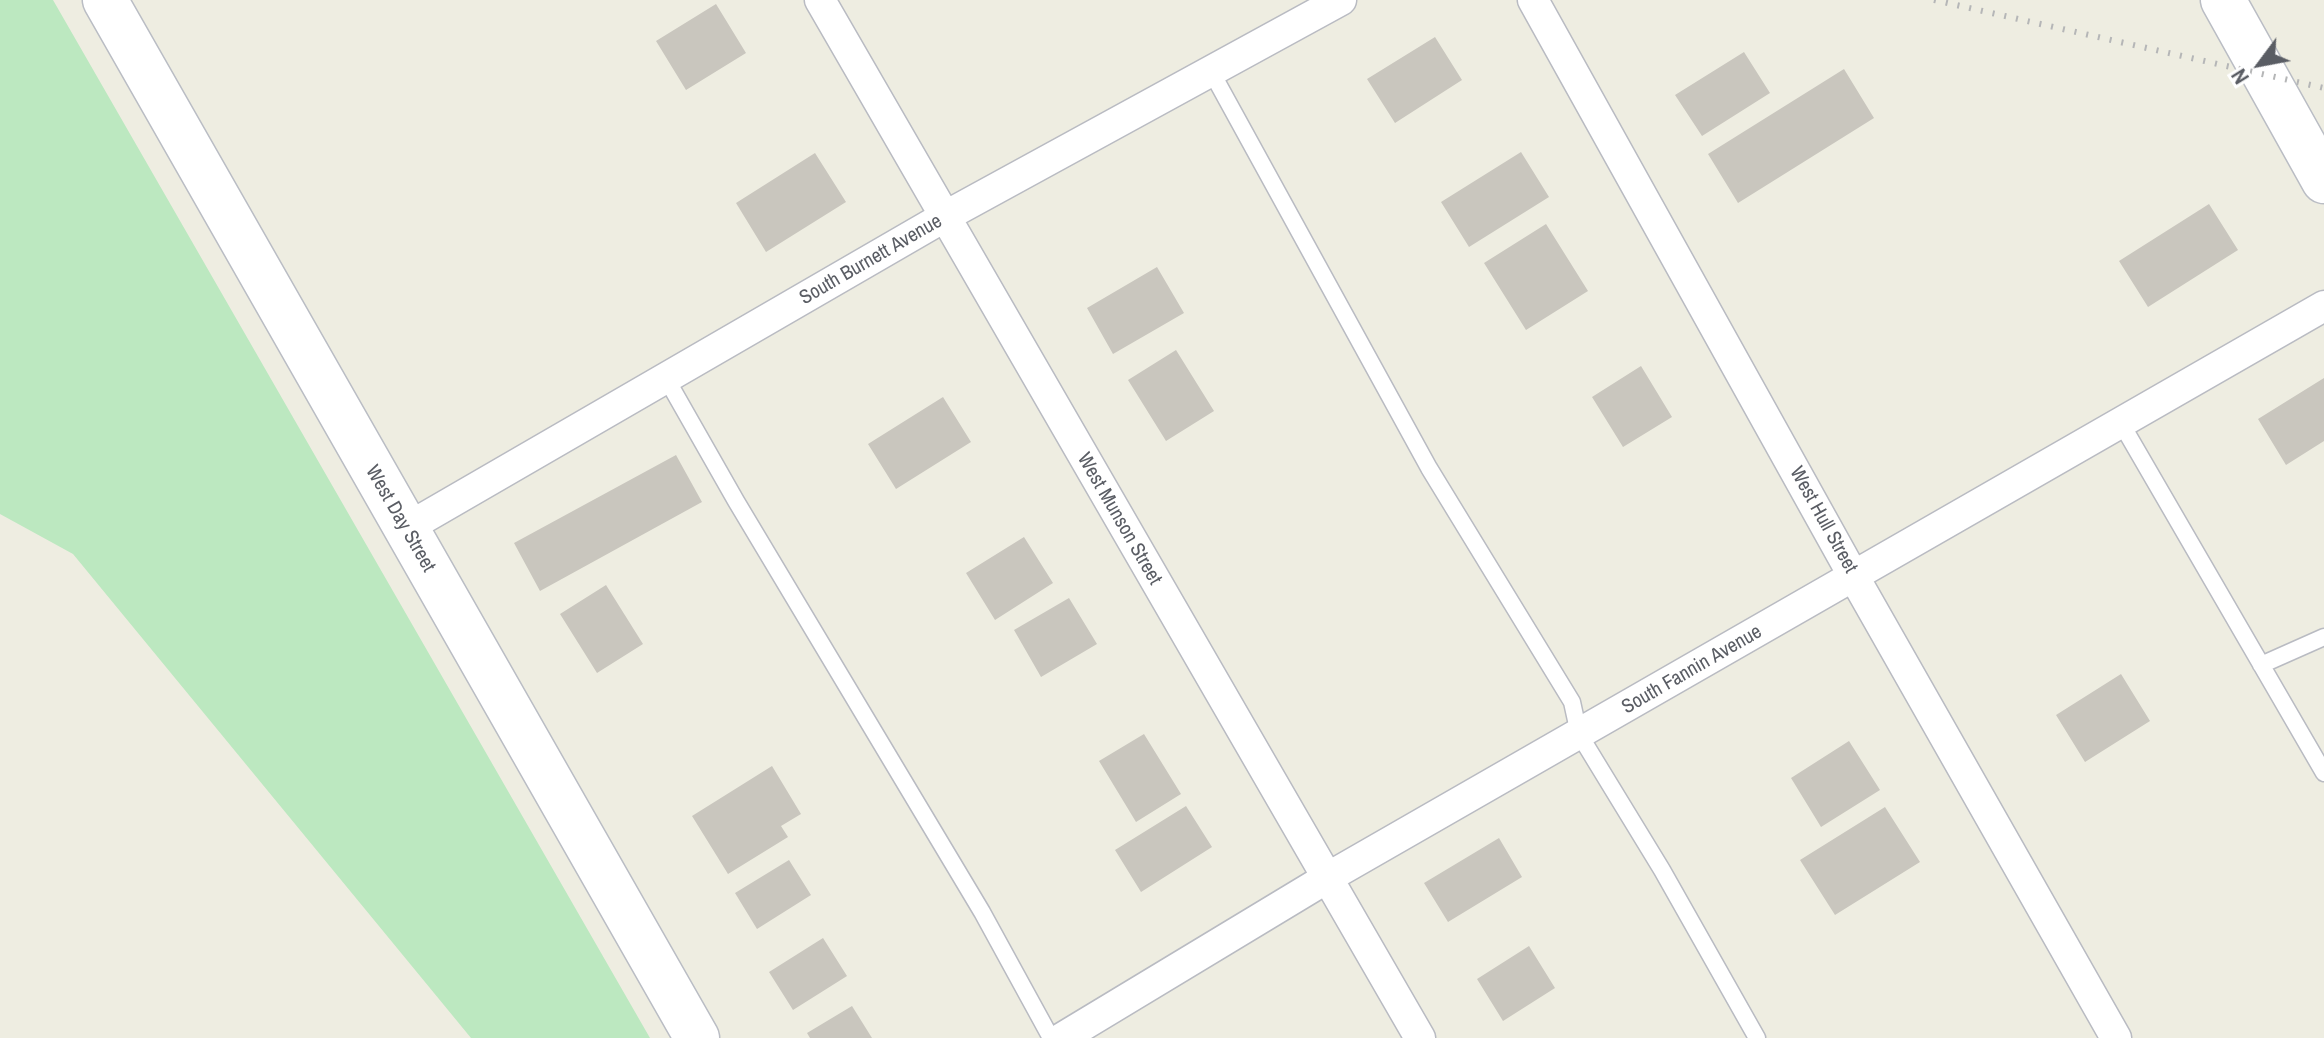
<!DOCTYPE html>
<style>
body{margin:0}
#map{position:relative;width:2324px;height:1038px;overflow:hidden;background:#eeede1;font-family:"Archivo Narrow",sans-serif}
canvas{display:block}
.north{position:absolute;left:2220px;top:24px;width:80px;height:80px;-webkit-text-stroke:6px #fff;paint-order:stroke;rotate:238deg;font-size:22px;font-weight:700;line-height:32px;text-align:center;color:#5a5d64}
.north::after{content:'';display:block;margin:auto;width:28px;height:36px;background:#5a5d64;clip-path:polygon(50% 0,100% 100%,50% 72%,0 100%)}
</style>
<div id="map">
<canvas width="2324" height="1038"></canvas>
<div class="north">N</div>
</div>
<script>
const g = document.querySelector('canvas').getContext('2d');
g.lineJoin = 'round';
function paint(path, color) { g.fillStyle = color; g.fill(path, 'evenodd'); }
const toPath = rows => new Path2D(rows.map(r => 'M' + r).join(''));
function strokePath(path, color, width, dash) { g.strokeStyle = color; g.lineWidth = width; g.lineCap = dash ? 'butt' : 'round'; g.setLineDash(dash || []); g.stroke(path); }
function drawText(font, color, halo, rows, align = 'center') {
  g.font = font + ' "Archivo Narrow",sans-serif'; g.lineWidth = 6; g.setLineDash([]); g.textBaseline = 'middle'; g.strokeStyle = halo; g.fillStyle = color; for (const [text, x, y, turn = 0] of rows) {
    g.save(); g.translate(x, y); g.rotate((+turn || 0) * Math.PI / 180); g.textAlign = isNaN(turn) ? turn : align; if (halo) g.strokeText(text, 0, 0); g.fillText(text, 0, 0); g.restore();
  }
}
const green = toPath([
 [0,0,53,0,650,1038,471,1038,73,554,0,514]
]);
const building = toPath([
 [716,4,746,53,686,90,656,41],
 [1435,37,1462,80,1395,123,1367,79],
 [1744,52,1770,93,1702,136,1675,95],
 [1844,69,1874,118,1738,203,1708,154],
 [1521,152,1549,197,1469,247,1441,202],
 [815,153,846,202,766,252,736,203],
 [2209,204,2238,250,2148,307,2119,261],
 [1546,224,1588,291,1526,330,1484,263],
 [1157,267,1184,313,1113,354,1087,308],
 [1176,350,1214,411,1166,441,1128,380],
 [1641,366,1672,417,1623,447,1592,397],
 [2324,378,2324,441,2286,465,2258,419],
 [943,397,971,442,896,489,868,444],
 [676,455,702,502,540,591,514,543],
 [1024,537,1053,583,995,620,966,573],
 [606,585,643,644,597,673,560,614],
 [1069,598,1097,644,1041,677,1014,630],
 [2121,674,2150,721,2085,762,2056,715],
 [1144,734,1181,794,1136,822,1099,761],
 [1849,741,1880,790,1821,827,1791,778],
 [772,766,801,814,781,826,788,837,728,874,692,816],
 [1186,806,1212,847,1141,892,1115,850],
 [1885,807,1920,862,1835,915,1800,860],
 [1499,838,1522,877,1448,922,1424,883],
 [789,860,811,895,757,929,735,893],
 [823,938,847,976,793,1010,769,972],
 [1529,946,1555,988,1503,1021,1477,979],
 [852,1006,872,1038,810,1038,807,1033]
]);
const lane = toPath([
 [1211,71,1429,468,1572,702,1579,734,1662,870,1757,1038],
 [666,378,736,501,982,912,1051,1038],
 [2121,423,2324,773],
 [2261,665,2324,637]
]);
const street = toPath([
 [820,0,1420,1038],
 [1533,0,1854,577,2116,1038],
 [405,529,944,217,1341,0],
 [1062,1038,1327,878,2324,306]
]);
const secondary = toPath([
 [105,0,697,1038],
 [2223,0,2324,181]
]);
const rail = toPath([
 [1934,0,2324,88]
]);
const streetNames = [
 ["South Burnett Avenue",871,260,-30],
 ["West Day Street",400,519,60],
 ["West Munson Street",1119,519,60],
 ["West Hull Street",1823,520,61],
 ["South Fannin Avenue",1692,670,-30]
];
paint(green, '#bce8c0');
paint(building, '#c9c6be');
strokePath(lane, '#b9bbc2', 19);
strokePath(street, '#b9bbc2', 33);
strokePath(secondary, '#babdc4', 47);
strokePath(lane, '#fff', 16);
strokePath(street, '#fff', 30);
strokePath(secondary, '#fff', 44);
strokePath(rail, '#b5b6b7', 6, [2, 10]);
drawText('20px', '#5a5d64', '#fff', streetNames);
</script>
